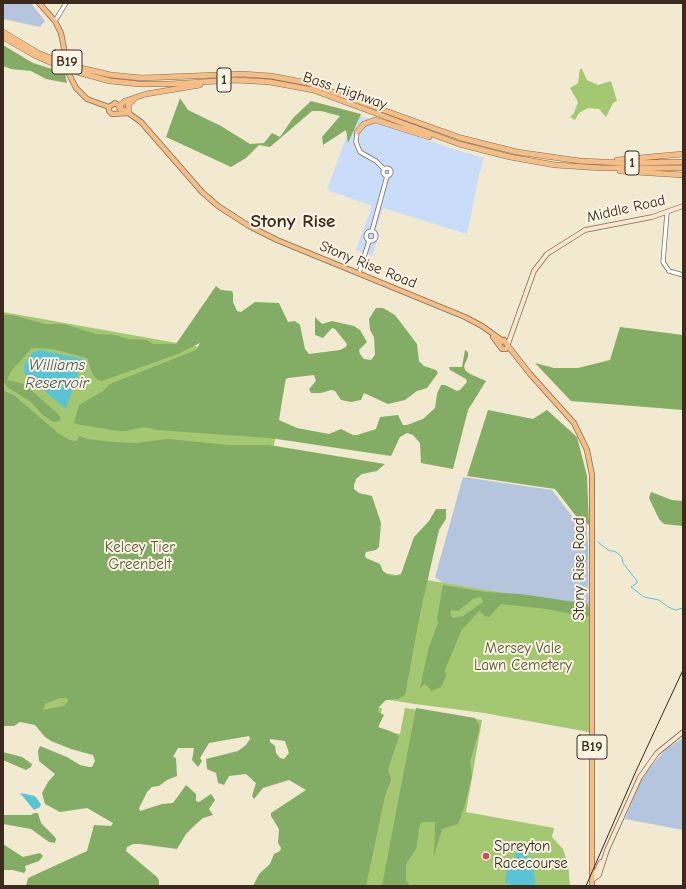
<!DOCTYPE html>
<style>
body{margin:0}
#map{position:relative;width:686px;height:889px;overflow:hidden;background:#f2ead0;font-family:"Comic Neue",sans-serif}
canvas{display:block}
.frame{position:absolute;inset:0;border:4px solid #3b2a1e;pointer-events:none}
</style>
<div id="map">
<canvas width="686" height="889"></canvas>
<div class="frame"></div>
</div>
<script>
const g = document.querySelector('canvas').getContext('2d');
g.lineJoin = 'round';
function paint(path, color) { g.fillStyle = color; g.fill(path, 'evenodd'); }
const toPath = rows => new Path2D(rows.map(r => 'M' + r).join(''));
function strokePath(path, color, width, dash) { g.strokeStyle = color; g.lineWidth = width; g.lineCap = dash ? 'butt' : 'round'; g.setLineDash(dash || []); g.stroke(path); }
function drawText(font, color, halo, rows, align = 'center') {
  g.font = font + ' "Comic Neue",sans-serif'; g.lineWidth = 4; g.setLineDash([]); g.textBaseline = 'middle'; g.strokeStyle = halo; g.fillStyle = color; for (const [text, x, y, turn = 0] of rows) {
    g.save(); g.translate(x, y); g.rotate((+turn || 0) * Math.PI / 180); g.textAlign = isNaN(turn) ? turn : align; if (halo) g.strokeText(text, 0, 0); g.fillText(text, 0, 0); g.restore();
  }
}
const built = toPath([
 [355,114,450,148,484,158,479,175,467,234,383,208,376,229,379,235,372,256,356,250,372,206,327,190]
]);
const industrial = toPath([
 [3,3,31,3,45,21,40,27,3,19],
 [463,477,552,490,572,516,587,524,589,607,443,583,435,577],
 [683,738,683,830,625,819,639,785,646,772,666,749]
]);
const green = toPath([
 [580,69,582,69,587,80,598,85,611,81,617,101,613,103,606,117,599,109,588,108,579,113,575,120,570,117,574,113,578,102,570,88,578,83],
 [3,312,289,363,265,494,282,556,589,607,589,732,484,713,415,704,320,689,56,722,42,717,11,711,3,671],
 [324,698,382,708,378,730,400,734,405,708,482,720,466,812,554,828,552,837,563,849,568,864,570,886,289,886]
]);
const forest = toPath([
 [3,45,33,63,65,73,67,83,46,79,31,71,11,69,3,66],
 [180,98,188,110,221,126,250,144,264,143,272,133,280,137,293,118,311,101,361,114,348,143,346,130,323,145,322,137,340,116,321,111,312,111,270,147,259,145,246,158,231,167,166,137],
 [216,286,221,290,232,291,233,294,233,302,237,311,241,312,255,302,279,303,288,322,295,321,300,325,305,349,309,354,340,350,346,347,347,344,335,329,332,328,323,338,315,335,315,317,322,324,332,321,354,326,360,330,367,342,359,350,360,354,364,359,371,360,375,355,374,337,370,330,369,319,376,308,383,308,395,315,417,344,419,361,424,366,436,370,438,373,427,388,417,391,405,400,388,404,364,393,361,400,351,402,341,400,335,391,331,390,321,393,311,393,309,389,316,381,314,375,288,378,285,380,279,420,297,428,329,434,341,429,353,435,357,435,376,429,380,417,398,415,403,425,407,425,423,419,435,408,437,394,441,385,445,385,457,391,460,390,467,382,466,379,450,370,449,367,462,367,465,350,468,352,468,357,464,366,465,370,470,374,486,381,468,410,453,469,421,463,420,443,413,435,407,433,400,437,391,456,270,438,157,430,143,427,126,431,118,431,76,424,74,422,79,405,103,391,110,384,196,350,200,343,178,354,102,381,98,380,93,375,87,358,53,349,32,348,11,371,7,380,24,384,56,412,61,418,59,421,55,422,52,421,43,415,31,402,7,387,3,380,3,315,12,315,45,324,64,324,96,334,115,335,128,339,147,340,153,344,176,344],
 [620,327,683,335,683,410,571,401,535,363,554,368,578,368,610,360],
 [3,390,15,396,58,433,70,440,77,441,79,436,87,439,114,442,135,443,168,439,229,445,269,445,385,464,377,471,362,474,356,479,354,485,354,489,359,493,372,496,381,523,379,547,376,550,366,552,365,555,366,558,380,564,383,571,388,575,395,576,401,574,414,537,429,521,436,509,446,509,446,519,439,530,420,614,405,695,398,699,386,700,378,708,378,712,384,715,378,727,390,731,399,736,388,770,391,780,385,796,366,886,253,886,259,874,270,864,274,854,280,851,281,848,278,843,279,829,271,816,271,813,306,790,289,780,263,788,254,799,252,796,256,783,246,774,229,776,224,785,218,783,216,773,207,769,206,759,238,751,246,745,250,739,249,736,209,743,200,758,202,761,198,767,192,760,194,748,178,748,173,757,176,758,177,776,167,780,159,786,152,787,147,792,139,808,140,811,162,804,173,803,186,785,196,794,196,801,199,802,211,794,215,800,209,809,213,815,203,818,195,825,186,834,177,849,140,844,133,844,127,847,126,851,157,877,159,880,159,886,85,885,84,886,26,886,28,878,87,851,94,825,111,826,113,823,87,808,60,812,45,804,42,793,48,782,55,774,39,761,38,751,40,746,67,757,80,765,89,767,92,767,95,761,93,755,71,749,51,741,45,737,35,725,20,722,14,726,3,726],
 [60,698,67,698,68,701,64,706,43,710,45,704],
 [270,739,285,741,289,753,284,759,280,758,276,753,275,746,270,742],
 [488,410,533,419,547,410,577,437,587,476,589,525,576,516,555,489,467,476],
 [651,492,672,500,683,501,683,526,664,524,659,519,649,498],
 [443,585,485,592,521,594,588,604,589,615,587,617,581,616,546,609,501,604,489,617,485,616,479,611,461,631,445,670,446,677,441,687,432,691,425,684,420,688,428,650,438,623,437,619],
 [479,597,482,598,483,602,463,616,453,618,451,616,451,610,458,611,473,599],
 [416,708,475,718,479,725,479,731,470,762,472,776,464,808,458,824,442,829,434,856,435,822,423,822,420,824,416,849,406,864,406,881,409,883,406,886,382,886],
 [3,752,22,757,32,764,31,767,26,770,3,760],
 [34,813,38,813,41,823,54,836,56,839,55,843,49,842,31,829,3,824,3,815,31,815],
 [3,844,23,857,40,853,43,856,39,861,25,866,26,870,24,873,13,870,3,870]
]);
const water = toPath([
 [40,350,83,359,66,409,26,375,24,371,24,365,32,353],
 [20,793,35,796,41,804,40,807,34,810],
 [517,851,525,854,531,859,534,868,535,886,517,886,505,883,507,868,513,861]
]);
const stream = toPath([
 [598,542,608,550,616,552,622,557,623,563,637,581,637,583,631,587,644,597,659,600,668,607,676,610,683,608],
 [582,565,587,559,587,542]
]);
const tertiary = toPath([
 [55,21,66,3],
 [357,132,356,142,360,152,376,161,384,169],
 '383 172a4 4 0 1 1 8 0a4 4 0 1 1-8 0Z',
 [667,213,663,262,669,271,683,275],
 '366 236a5 5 0 1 1 10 0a5 5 0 1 1-10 0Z',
 [372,231,387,176],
 [359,273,369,241]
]);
const secondary = toPath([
 [508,344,534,271,547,254,585,230,652,217,683,206],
 [593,878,601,862],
 [592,880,599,875,607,850,640,777,657,753,683,732]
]);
const primary = toPath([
 [39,3,55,21,61,33,69,74,76,88,87,99,109,107],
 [109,107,109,111,112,114,128,113],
 [109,107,115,103,118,105,120,109],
 [120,107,141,122,202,192,218,206,249,226,277,240,465,317,482,326,503,341],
 [493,337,502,349,506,349,508,346,504,340,499,344],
 [508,346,530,374,574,423,587,450,592,475,592,886]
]);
const motorway = toPath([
 [3,32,38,53,63,63],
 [3,37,34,55,61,67],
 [72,66,111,75,142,78,242,74,271,76,308,83,461,138,517,152,580,161,625,163,683,162],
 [77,72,110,81,139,84,169,84,235,80,270,82,313,90,459,144,510,157,555,165,602,168,683,168],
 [119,106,125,101,146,94,200,85],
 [129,112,128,105,134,99],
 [357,132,364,124,375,120,429,137],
 [617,160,683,154],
 [620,171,683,175]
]);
const rail = toPath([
 [586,886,636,771,683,670]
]);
const motorwayBridge = toPath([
 [63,63,72,66],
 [61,67,77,72]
]);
const markers = [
 [486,856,4,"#d1495b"]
];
const shields = [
 [67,62,30],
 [224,80,14],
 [632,163,14],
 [592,747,30]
];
const shieldNames = [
 ["B19",67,62],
 ["1",224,80],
 ["1",632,163],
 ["B19",592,747]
];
const streetNames = [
 ["Bass Highway",345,91,19],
 ["Middle Road",626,209,-13],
 ["Stony Rise Road",368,265,22],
 ["Stony Rise Road",580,569,-90]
];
const parkNames = [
 ["Kelcey Tier",140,548],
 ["Greenbelt",140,565],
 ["Mersey Vale",523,649],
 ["Lawn Cemetery",523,666]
];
const poiNames = [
 ["Spreyton",494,847],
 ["Racecourse",494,864]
];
const waterNames = [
 ["Williams",57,365],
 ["Reservoir",57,383]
];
const districtNames = [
 ["Stony Rise",293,222]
];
paint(built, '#c9dcf9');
paint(industrial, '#b6c5de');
paint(green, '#a4c872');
paint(forest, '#83ac64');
paint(water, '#59c4d3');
strokePath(stream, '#59c4d3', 1);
strokePath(tertiary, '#7b6d5c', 5);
strokePath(secondary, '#7b6d5c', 5.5);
strokePath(primary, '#7b6d5c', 6);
strokePath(motorway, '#7b6d5c', 6);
strokePath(tertiary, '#fff', 3.5);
strokePath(secondary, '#fbe5cf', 4);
strokePath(primary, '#f5be86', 4.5);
strokePath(motorway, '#f5be86', 5);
strokePath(rail, '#3b2a1e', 1);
strokePath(motorwayBridge, '#7b6d5c', 6, []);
strokePath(motorwayBridge, '#f5be86', 5);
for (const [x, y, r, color] of markers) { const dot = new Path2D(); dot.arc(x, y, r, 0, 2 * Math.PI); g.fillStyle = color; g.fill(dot); strokePath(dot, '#fcf5e5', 1.5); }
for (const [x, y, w] of shields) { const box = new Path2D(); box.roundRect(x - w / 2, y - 12, w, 24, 3); g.fillStyle = '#fcf5e5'; g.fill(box); strokePath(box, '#3b2a1e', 1); }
drawText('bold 14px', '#3b2a1e', null, shieldNames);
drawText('15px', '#3b2a1e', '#fcf5e5', streetNames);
drawText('15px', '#5a5937', '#fcf5e5', parkNames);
drawText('15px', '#3b2a1e', '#fcf5e5', poiNames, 'left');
drawText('italic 16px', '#445854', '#fcf5e5', waterNames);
drawText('bold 19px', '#3b2a1e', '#fcf5e5', districtNames);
</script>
